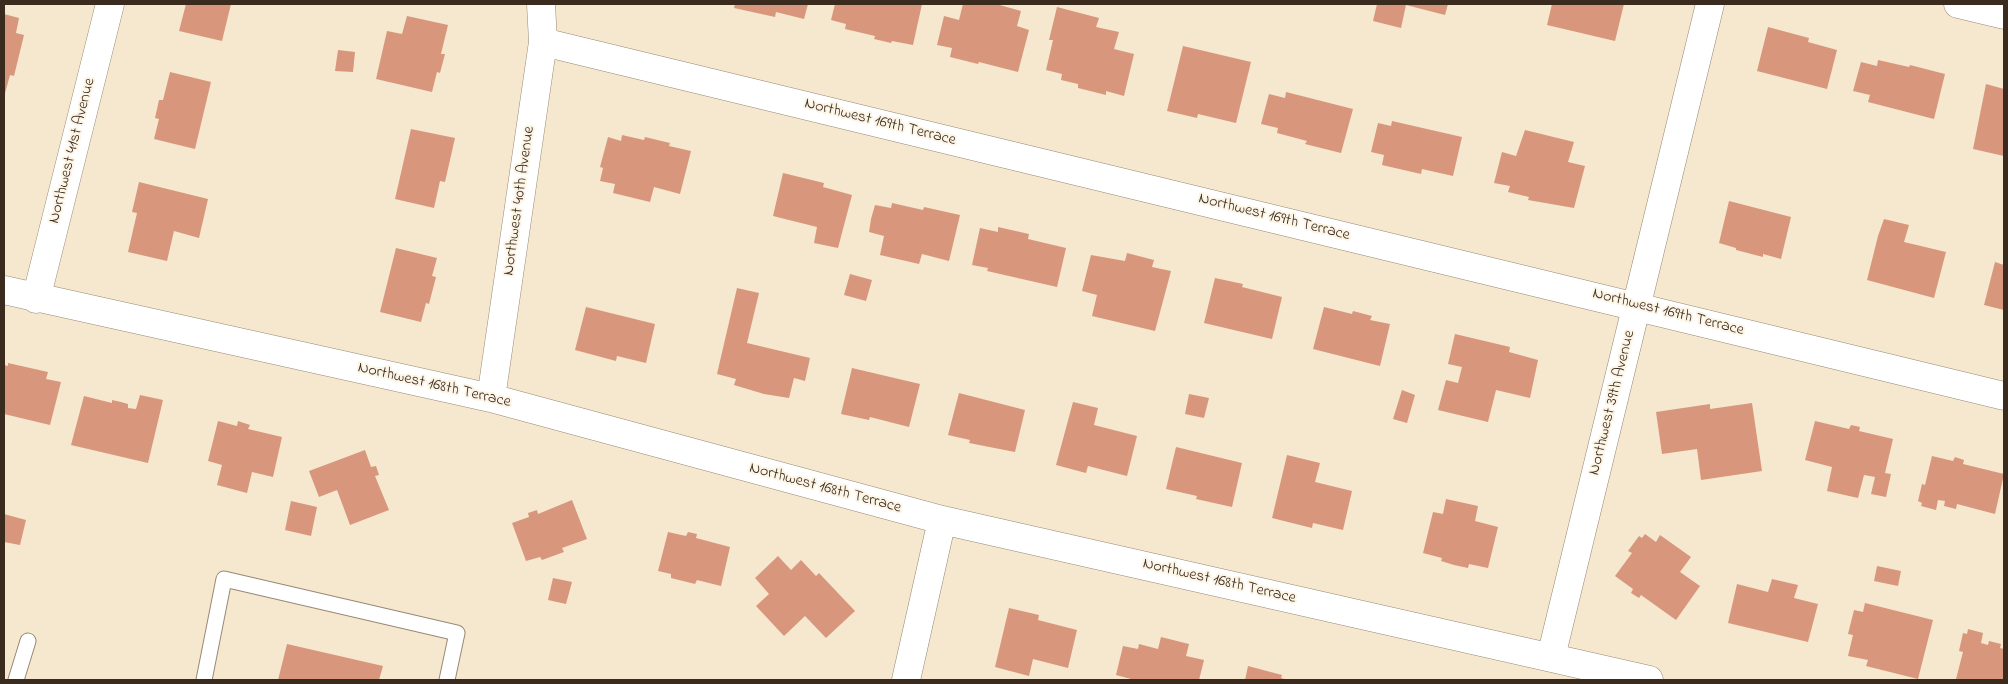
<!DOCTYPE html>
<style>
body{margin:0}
#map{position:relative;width:2008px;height:684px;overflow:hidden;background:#f5e8ce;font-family:"Indie Flower",sans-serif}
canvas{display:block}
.frame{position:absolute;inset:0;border:5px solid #3b2a1e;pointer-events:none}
</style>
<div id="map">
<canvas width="2008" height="684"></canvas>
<div class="frame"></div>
</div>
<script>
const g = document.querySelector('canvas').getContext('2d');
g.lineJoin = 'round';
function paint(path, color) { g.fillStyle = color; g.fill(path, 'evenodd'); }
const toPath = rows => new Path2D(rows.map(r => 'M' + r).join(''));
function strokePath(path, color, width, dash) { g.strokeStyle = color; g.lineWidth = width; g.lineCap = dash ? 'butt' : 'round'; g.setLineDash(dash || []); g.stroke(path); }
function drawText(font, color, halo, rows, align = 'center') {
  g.font = font + ' "Indie Flower",sans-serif'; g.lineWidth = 4; g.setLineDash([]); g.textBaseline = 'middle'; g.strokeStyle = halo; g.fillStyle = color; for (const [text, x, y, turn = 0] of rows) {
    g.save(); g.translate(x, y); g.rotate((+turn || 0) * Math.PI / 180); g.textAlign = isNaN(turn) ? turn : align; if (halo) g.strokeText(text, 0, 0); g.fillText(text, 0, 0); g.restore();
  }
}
const building = toPath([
 [186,4,231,4,222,41,179,31],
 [735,4,808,4,804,19,776,12,775,17,734,8],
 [835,4,922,4,913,45,892,41,891,43,874,39,875,36,845,29,846,24,831,20],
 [963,4,996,4,1021,11,1017,26,1029,30,1018,72,979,62,978,64,950,57,952,48,937,45,944,16,959,20],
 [1377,4,1448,4,1445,15,1406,5,1401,28,1373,21],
 [1552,4,1624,4,1615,41,1547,25],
 [1057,7,1099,18,1096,27,1119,32,1114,49,1134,54,1124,96,1106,91,1106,95,1078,88,1078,84,1061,80,1062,74,1046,70,1053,40,1049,40],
 [4,14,19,18,16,33,24,35,14,76,10,75,4,97],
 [407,16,448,25,441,54,445,54,440,73,437,72,432,92,376,79,387,31,402,34],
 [1768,27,1809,38,1808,42,1837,50,1827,89,1757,71],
 [1183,46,1251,62,1236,123,1198,114,1197,118,1167,111],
 [338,50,355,52,353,72,335,71],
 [1878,60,1909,67,1910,65,1945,74,1934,119,1868,102,1870,95,1853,91,1861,62,1877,66],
 [170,72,211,82,195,149,154,139,159,119,155,118,159,100,163,100],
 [1986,84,2004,89,2004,156,1973,149],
 [1286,92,1353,109,1341,153,1305,144,1307,141,1277,133,1278,128,1261,124,1269,94,1285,98],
 [1392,121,1462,137,1453,176,1422,169,1421,174,1382,165,1384,155,1371,152,1378,123,1391,126],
 [411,129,455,138,445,182,440,181,434,208,395,199],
 [1525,130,1574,142,1568,162,1585,166,1574,208,1528,200,1529,197,1508,192,1510,186,1494,183,1502,152,1516,156],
 [622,135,644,140,645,137,670,143,669,146,691,151,680,194,654,187,650,202,613,193,615,184,600,181,603,168,600,167,608,137,621,141],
 [783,173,824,183,823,187,852,195,838,248,814,243,817,227,773,216],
 [139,182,208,199,199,238,174,231,167,261,128,252,137,213,132,212],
 [1729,201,1791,217,1781,259,1763,254,1763,257,1736,250,1736,248,1719,243],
 [892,203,923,210,924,207,960,215,949,261,922,254,919,264,880,255,884,236,869,232,871,219,875,205,891,208],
 [1884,219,1909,225,1904,242,1946,252,1934,298,1867,280,1878,236],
 [998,227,1029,234,1028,239,1066,248,1057,287,987,271,988,268,972,265,980,228,998,232],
 [396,248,437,258,432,276,436,277,429,304,426,303,421,322,380,312],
 [1127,253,1154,260,1152,267,1171,271,1155,331,1092,316,1097,295,1082,291,1091,255,1125,261],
 [1995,262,2004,265,2004,310,1984,305],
 [850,274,872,280,866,301,844,295],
 [1215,278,1243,284,1242,287,1282,297,1272,339,1204,323],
 [737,288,759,293,747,343,810,358,805,381,794,378,789,398,764,394,734,385,736,379,717,374],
 [586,307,655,324,646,363,617,356,616,361,575,350],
 [1324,307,1352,314,1353,311,1372,316,1370,320,1390,324,1380,366,1313,349],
 [1455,334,1510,347,1509,352,1538,360,1530,398,1496,390,1488,422,1438,410,1446,380,1458,383,1462,367,1448,364],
 [8,363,48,372,46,379,61,382,50,425,4,414,4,365,8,366],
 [852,368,920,384,909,427,870,417,869,420,841,414],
 [1402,390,1415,395,1407,423,1393,419],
 [959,393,1025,410,1015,452,969,443,970,440,948,435],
 [1189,394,1209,398,1204,418,1185,414],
 [140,395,163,400,148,463,71,445,84,396,112,403,112,400,121,402,128,404,128,408,136,409],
 [1073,402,1098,408,1094,425,1137,436,1127,476,1088,466,1086,473,1056,465],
 [1752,403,1762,471,1701,480,1697,449,1662,454,1656,412,1710,404,1710,409],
 [218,421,237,426,238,421,250,425,248,429,282,437,273,477,252,472,247,493,217,485,222,465,208,461],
 [1815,421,1849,429,1851,425,1860,427,1859,431,1893,439,1885,473,1891,474,1886,497,1871,494,1875,477,1864,475,1858,498,1827,491,1832,467,1805,460],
 [1176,447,1242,463,1232,507,1196,499,1197,496,1166,489],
 [365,450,371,467,376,466,379,475,375,476,389,510,350,525,337,490,319,497,309,471],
 [1287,455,1320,463,1315,482,1352,491,1343,530,1313,523,1312,528,1272,518],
 [1932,456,1953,461,1955,457,1964,460,1963,464,2004,474,1995,514,1957,504,1956,509,1944,506,1945,501,1938,500,1936,510,1921,506,1922,503,1918,501,1922,484,1925,485],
 [1446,499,1478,506,1475,521,1498,527,1488,568,1469,564,1468,568,1454,565,1441,561,1442,558,1423,553,1433,512,1443,514],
 [572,500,587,539,562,548,564,552,542,560,540,557,526,561,512,523,529,517,528,513,537,510,538,514],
 [291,501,317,507,311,536,285,530],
 [4,514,26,520,20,545,4,542],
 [668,532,686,536,688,532,697,534,696,538,730,547,721,586,697,580,695,584,671,578,671,574,658,571],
 [1645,534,1656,542,1660,535,1691,557,1680,572,1700,586,1676,620,1641,595,1639,598,1631,593,1633,589,1615,576,1632,553,1628,551,1639,536,1642,538],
 [778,556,791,570,801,560,816,576,819,573,855,611,826,638,805,616,784,636,756,606,769,594,755,578],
 [1877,566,1901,571,1898,586,1874,581],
 [553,578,572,582,566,604,548,600],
 [1772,579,1798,585,1794,598,1818,604,1808,642,1728,623,1737,584,1768,592],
 [1865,603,1933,620,1918,679,1866,666,1868,660,1848,656,1853,635,1848,634,1854,610,1863,612],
 [1009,608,1039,615,1038,620,1077,630,1068,668,1033,659,1029,676,995,667],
 [1968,629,1983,633,1981,643,1988,645,1989,641,2001,644,2000,648,2004,649,2004,680,1956,679,1963,652,1959,651,1963,633,1967,634],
 [1161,637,1189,644,1186,656,1204,660,1199,680,1131,680,1131,679,1116,675,1123,646,1138,649,1139,644,1158,649],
 [287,644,383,666,379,680,278,680],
 [1248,666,1282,675,1281,678,1288,680,1245,680]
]);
const lane = toPath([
 [16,680,28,641],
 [204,680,224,579,457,633,447,680]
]);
const street = toPath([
 [1958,4,2004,15],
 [543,42,2004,396],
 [4,290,491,398,942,520,1649,680],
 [36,299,110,4],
 [491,398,543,42,541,4],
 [1551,657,1710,4],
 [906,680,942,520]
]);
const streetNames = [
 ["Northwest 169th Terrace",880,123,14],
 ["Northwest 41st Avenue",73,151,-76],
 ["Northwest 40th Avenue",520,201,-82],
 ["Northwest 169th Terrace",1274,218,14],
 ["Northwest 169th Terrace",1668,313,14],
 ["Northwest 168th Terrace",434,386,13],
 ["Northwest 39th Avenue",1613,403,-76],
 ["Northwest 168th Terrace",825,489,15],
 ["Northwest 168th Terrace",1219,582,13]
];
paint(building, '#d8977c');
strokePath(lane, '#988976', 17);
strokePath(street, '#988976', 29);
strokePath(lane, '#fff', 15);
strokePath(street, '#fff', 28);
drawText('16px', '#3b2a1e', '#fcf5e5', streetNames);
</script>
